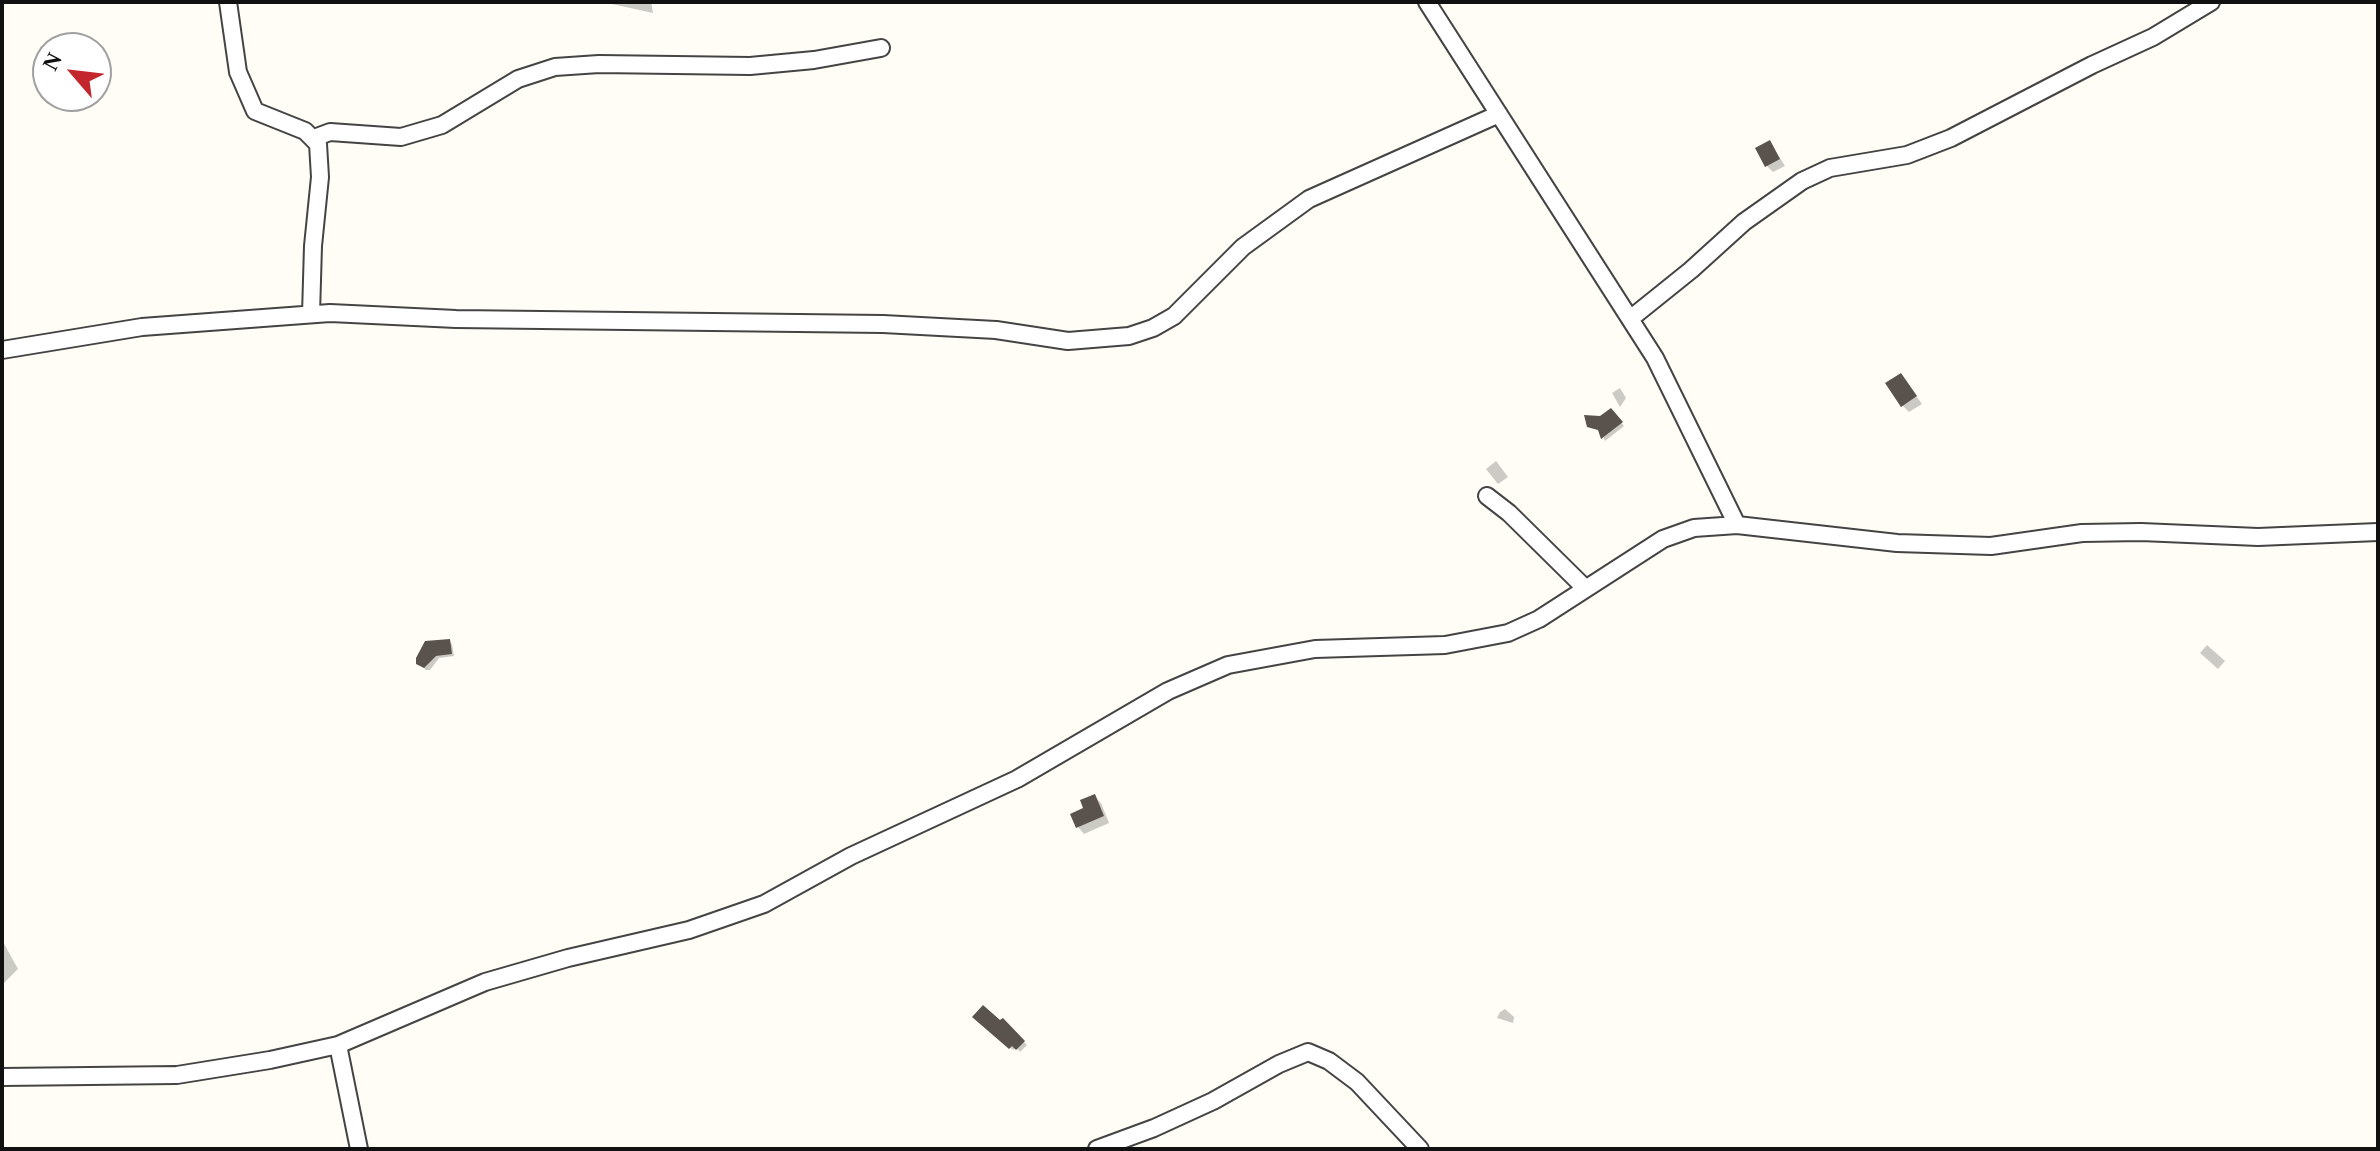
<!DOCTYPE html>
<style>
body{margin:0}
#map{position:relative;width:2380px;height:1151px;overflow:hidden;background:#fffdf5;font-family:Georgia,serif}
canvas{display:block}
.frame{position:absolute;inset:0;border:4px solid #111;pointer-events:none}
.north{position:absolute;left:32px;top:32px;width:80px;height:80px;box-sizing:border-box;background:#fff;border:2px solid #a0a0a0;border-radius:50%;rotate:298deg;font-size:22px;font-weight:700;line-height:32px;text-align:center;color:#111}
.north::after{content:'';display:block;margin:auto;width:28px;height:36px;background:#c4262e;clip-path:polygon(50% 0,100% 100%,50% 72%,0 100%)}
</style>
<div id="map">
<canvas width="2380" height="1151"></canvas>
<div class="frame"></div>
<div class="north">N</div>
</div>
<script>
const g = document.querySelector('canvas').getContext('2d');
g.lineJoin = 'round';
function paint(path, color) { g.fillStyle = color; g.fill(path, 'evenodd'); }
const toPath = rows => new Path2D(rows.map(r => 'M' + r).join(''));
function strokePath(path, color, width, dash) { g.strokeStyle = color; g.lineWidth = width; g.lineCap = dash ? 'butt' : 'round'; g.setLineDash(dash || []); g.stroke(path); }
const shadow = toPath([
 [619,2,651,2,653,13,612,4],
 [1770,142,1785,166,1773,172,1767,166],
 [1901,375,1922,404,1909,412,1903,406],
 [1620,388,1626,398,1620,407,1612,393],
 [1611,410,1624,426,1605,441,1601,432,1589,426],
 [1496,461,1508,477,1498,484,1486,469],
 [449,641,452,644,454,656,439,658,430,670,426,670,418,663],
 [2207,645,2225,661,2218,669,2200,653],
 [1094,796,1101,803,1109,823,1084,834,1078,827],
 [2,940,18,969,2,985],
 [1505,1009,1514,1017,1513,1023,1497,1018,1500,1012],
 [975,1017,1001,1023,1003,1021,1027,1045,1020,1052,1016,1047,1013,1050]
]);
const building = toPath([
 [1770,140,1780,159,1765,167,1755,148],
 [1901,373,1917,396,1901,407,1885,383],
 [1611,408,1623,422,1601,439,1598,430,1587,427,1584,415,1600,416],
 [450,639,452,654,436,656,424,668,416,664,416,658,425,641],
 [1095,794,1104,816,1076,828,1070,814,1083,808,1080,800],
 [983,1005,1000,1020,1003,1018,1025,1041,1016,1050,1012,1046,1009,1049,972,1017]
]);
const street = toPath([
 [228,2,238,72,255,111,305,131,318,144,320,177,313,246,311,314],
 [1427,2,1655,358,1737,525],
 [314,138,330,132,401,137,442,125,518,79,555,67,599,64,750,66,814,60,881,48],
 [1630,319,1691,270,1744,222,1802,181,1830,168,1907,155,1951,138,2092,65,2153,37,2211,2],
 [2,350,142,327,330,313,456,319,883,324,996,330,1068,341,1129,336,1153,328,1174,316,1243,247,1309,199,1499,114],
 [1487,496,1509,513,1585,588],
 [338,1045,359,1149],
 [2,1077,177,1075,270,1060,338,1045,485,982,568,958,689,930,764,904,851,856,1017,779,1168,691,1228,665,1315,649,1445,645,1508,633,1539,619,1663,539,1694,528,1737,525,1897,543,1991,546,2082,533,2141,532,2258,537,2378,532],
 [1097,1149,1154,1128,1213,1101,1279,1064,1308,1052,1329,1061,1357,1082,1420,1149]
]);
paint(shadow, '#0003');
paint(building, '#5a524d');
strokePath(street, '#444', 20);
strokePath(street, '#fff', 16);
</script>
